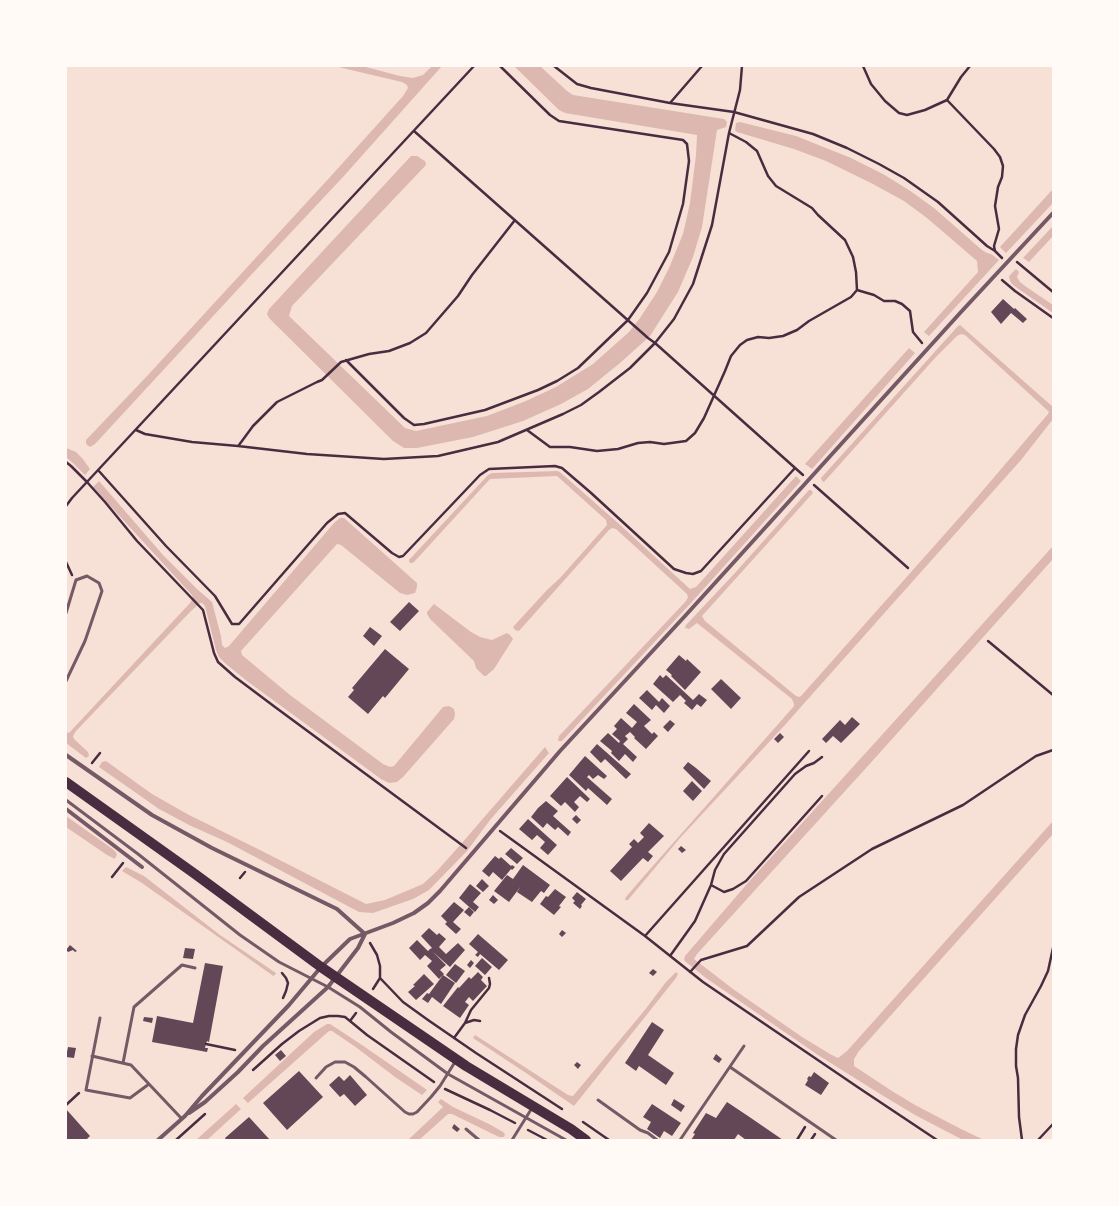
<!DOCTYPE html>
<style>
body{margin:0}
#map{position:relative;width:1119px;height:1206px;overflow:hidden;background:#f7e1d7;font-family:"Work Sans",sans-serif}
canvas{display:block}
.frame{position:absolute;inset:0;border:67px solid #fffaf5;pointer-events:none}
</style>
<div id="map">
<canvas width="1119" height="1206"></canvas>
<div class="frame"></div>
</div>
<script>
const g = document.querySelector('canvas').getContext('2d');
g.lineJoin = 'round';
function paint(path, color) { g.fillStyle = color; g.fill(path, 'evenodd'); }
const toPath = rows => new Path2D(rows.map(r => 'M' + r).join(''));
function strokePath(path, color, width, dash) { g.strokeStyle = color; g.lineWidth = width; g.lineCap = dash ? 'butt' : 'round'; g.setLineDash(dash || []); g.stroke(path); }
const water = toPath([
 [334,66,362,66,400,76,413,78,423,75,432,66,442,66,343,177,252,274,95,444,90,447,87,445,86,443,86,440,148,375,331,176,403,96,408,88,407,85,402,82],
 [514,66,540,66,567,91,573,95,724,119,727,122,726,127,717,130,702,227,693,257,678,292,650,336,620,363,588,389,561,404,523,421,473,437,417,448,404,448,393,441,269,318,267,314,269,309,411,156,417,156,425,161,426,165,292,306,289,316,405,428,416,431,487,416,526,401,556,387,593,364,629,332,640,318,657,292,669,268,683,234,690,203,696,155,697,135,565,113,559,110],
 [740,122,796,136,851,158,883,174,909,190,934,208,982,250,987,253,991,254,999,260,929,336,924,332,978,272,977,261,927,218,904,201,871,183,826,161,794,149,737,132,735,130,736,123],
 [1053,189,1053,203,1006,253,1000,247],
 [1053,226,1053,236,1029,262,1023,258],
 [1016,269,1019,272,1017,277,1020,282,1025,286,1053,305,1053,313,1013,285,1010,281,1009,276],
 [960,325,1053,407,1053,419,1021,460,888,609,784,726,680,838,628,900,625,900,626,897,644,876,780,722,794,706,794,704,792,699,697,623,689,629,685,628,686,625,734,574,809,490,811,490,813,493,702,616,705,621,796,696,799,697,801,696,967,509,1048,414,1049,412,1047,410,965,335,961,334,957,336,935,358,824,482,822,481,821,478,958,326],
 [909,348,915,353,812,469,808,466,805,464],
 [66,448,76,452,82,458,90,469,85,475,73,463,66,457],
 [558,471,561,473,618,523,690,589,696,587,796,476,801,481,690,604,562,741,558,741,559,736,686,601,688,597,687,594,616,529,612,528,609,530,519,631,515,630,513,627,547,590,560,578,607,525,606,520,557,476,490,479,414,562,412,563,410,563,409,561,409,560,488,475,492,473],
 [99,481,163,555,197,589,212,602,221,636,222,645,225,648,229,646,334,523,340,518,344,518,417,583,417,587,415,593,407,595,400,593,341,545,337,544,241,651,242,655,290,695,383,764,390,767,394,766,443,707,449,706,454,709,455,714,454,719,403,777,397,782,389,783,381,779,247,681,226,664,219,657,216,650,205,606,202,603,200,603,191,611,76,731,73,736,74,739,88,752,89,756,86,758,66,743,66,732,69,733,190,603,193,598,192,595,93,487],
 [1053,546,1053,559,876,757,697,954,694,959,733,989,802,1037,830,1054,838,1058,847,1051,1053,821,1053,834,859,1051,854,1059,854,1066,892,1091,915,1105,961,1129,984,1140,963,1140,915,1115,877,1092,818,1055,706,978,686,962,684,960,685,956,746,885],
 [434,604,471,632,480,637,492,640,507,633,510,635,513,639,494,669,486,676,484,676,476,668,474,661,430,619,427,614,427,612],
 [545,747,549,753,490,820,467,851,429,890,413,899,373,913,359,912,227,842,189,825,159,809,99,767,102,762,106,761,152,794,189,815,258,849,366,904,385,900,423,884,437,871,461,844],
 [66,816,114,850,117,854,115,859,107,855,66,827],
 [126,867,144,876,220,935,276,973,275,975,273,976,272,975,142,883,122,871],
 [676,972,678,974,676,978,574,1106,526,1073,473,1038,475,1035,568,1095,573,1096,644,1011,666,982],
 [327,1024,330,1024,362,1045,427,1090,422,1095,395,1077,357,1048,332,1031,329,1031,248,1103,243,1098,314,1032],
 [441,1099,453,1107,489,1124,503,1132,505,1134,504,1137,499,1137,452,1114,448,1114,419,1140,408,1140,443,1107,438,1102],
 [236,1104,241,1109,207,1140,196,1140]
]);
const building = toPath([
 [1003,299,1014,309,1015,308,1027,319,1023,323,1011,313,1001,324,991,312],
 [409,602,419,611,400,631,390,622],
 [370,627,382,636,374,646,363,636],
 [385,649,409,669,385,698,383,696,368,714,348,697,354,690,352,688],
 [679,655,686,661,687,659,701,672,685,690,671,676,672,675,666,670],
 [660,675,663,678,666,675,693,700,699,694,707,700,701,707,697,704,692,710,684,703,686,701,680,695,673,702,653,684],
 [721,679,741,698,731,709,711,689],
 [647,690,659,702,662,698,670,706,664,713,656,705,652,710,639,698],
 [634,704,651,720,644,726,652,734,654,732,658,736,646,749,634,738,635,737,630,732,625,736,628,739,623,744,637,757,633,762,625,754,619,761,611,753,612,751,600,741,608,733,619,743,620,741,612,734,617,729,614,726,621,718,632,728,637,722,626,713],
 [852,717,860,724,841,743,833,736,826,743,822,739,840,720,845,725],
 [670,720,675,724,668,732,663,727],
 [780,733,784,737,778,743,774,739],
 [597,744,631,774,626,779,605,759,601,763,590,752],
 [585,756,607,776,604,779,598,775,593,779,589,775,587,777,612,799,607,805,588,788,586,791,569,775],
 [688,762,696,768,711,781,704,789,683,768],
 [567,777,590,799,587,802,580,796,574,802,579,807,575,812,565,802,561,806,550,796],
 [692,781,702,791,693,801,683,791],
 [546,801,558,811,553,816,571,832,568,836,558,827,555,830,547,823,543,828,531,817,538,808],
 [576,815,581,820,577,824,572,819],
 [528,819,557,845,548,855,540,848,545,842,537,835,532,840,519,829],
 [649,823,664,836,648,852,653,856,648,862,643,858,621,881,610,871,632,847,629,844,634,839,638,843,644,837,640,833],
 [681,846,686,850,682,853,678,849],
 [511,848,523,858,517,864,505,854],
 [495,856,499,859,501,857,511,866,512,865,515,867,512,870,511,869,502,880,493,872,489,877,482,871],
 [523,865,550,885,544,893,541,891,532,902,517,892,521,886,509,902,494,891,507,875,513,879],
 [482,879,489,886,483,892,476,886],
 [470,884,481,893,473,902,479,907,475,912,459,898],
 [555,889,566,897,559,906,561,907,554,915,540,904,546,896,548,897],
 [577,892,586,899,581,905,582,906,580,909,573,903,575,901,572,898],
 [493,895,498,900,494,904,489,900],
 [454,902,464,910,453,922,461,929,456,934,445,924,447,922,441,916],
 [469,907,474,912,470,917,464,912],
 [429,928,437,935,439,933,446,939,439,947,446,954,458,943,465,950,450,967,433,952,446,965,440,970,444,974,439,979,427,966,432,961,425,955,420,960,409,948,417,940,428,951,430,949,432,948,421,936],
 [562,930,566,933,562,937,559,934],
 [478,934,508,960,499,970,480,954,478,957,475,955,478,952,469,944],
 [70,945,77,951,75,952,73,950,68,952,66,950],
 [185,948,195,949,193,959,183,958],
 [482,958,492,967,485,975,475,966],
 [471,960,474,963,470,968,467,965],
 [205,963,223,966,209,1042,207,1041,206,1044,205,1048,208,1048,207,1052,152,1042,157,1016,193,1023],
 [455,964,465,971,456,983,446,975],
 [653,969,657,972,653,976,649,973],
 [478,972,483,977,481,980,487,986,473,1001,469,997,465,1002,469,1005,460,1018,443,1006,458,987,459,988,469,977,471,979],
 [424,974,434,984,416,1000,408,992,415,986,413,985],
 [443,975,455,983,441,1004,432,997,428,1003,422,999,427,993,429,994],
 [144,1017,153,1018,152,1023,143,1021],
 [652,1022,664,1030,648,1055,674,1073,666,1085,639,1066,636,1071,625,1063],
 [68,1047,76,1048,74,1058,66,1057],
 [281,1050,286,1056,280,1061,275,1055],
 [716,1054,722,1059,719,1063,713,1059],
 [577,1062,581,1065,578,1069,574,1065],
 [299,1071,323,1097,287,1130,263,1103],
 [814,1072,829,1083,821,1095,805,1085,808,1080,807,1079,809,1076,811,1077],
 [350,1075,367,1095,355,1106,344,1094,340,1097,329,1085,339,1076,344,1081],
 [674,1099,685,1106,681,1112,671,1105],
 [727,1102,748,1116,783,1140,746,1140,738,1134,734,1140,691,1140,695,1134,693,1133,706,1113,716,1118],
 [652,1104,681,1123,672,1136,664,1131,660,1138,647,1129,651,1122,643,1117],
 [66,1109,90,1136,86,1140,66,1140],
 [249,1117,270,1140,226,1140,225,1138],
 [454,1124,460,1129,457,1132,452,1128]
]);
const path = toPath([
 [554,66,577,84,591,88,670,103,734,112,813,134,847,148,879,164,904,178,938,202,987,246,995,251],
 [863,66,871,84,885,101,899,113,907,115,925,110,947,100,961,77,970,66],
 [947,100,994,149,1000,157,1003,166,1002,177,998,187,995,206,999,229,994,246,995,251,1002,258],
 [670,103,702,66],
 [414,131,648,338,655,343,803,475],
 [1017,262,1053,292],
 [1002,280,1015,291,1053,318],
 [857,290,874,295,884,301,895,301,902,304,910,311,913,332,922,343],
 [346,360,404,418,414,425,424,424,485,410,538,390,557,381,578,368,628,320,647,293,669,252,683,204,689,161,687,144,683,140,559,121,550,115,500,66],
 [136,430,145,434,192,442,238,446,307,454,384,459,438,456,498,442,563,414,581,405,599,392,630,368,655,343,674,319,693,284,712,225,729,133,740,90,742,66],
 [527,430,550,447,570,447,597,451,618,449,638,443,650,442,664,444,686,441,695,433,704,418,725,371,731,356,740,345,747,340,758,337,769,338,783,336,797,330,809,321,851,297,857,290,856,272,853,257,845,240,818,215,812,208,776,186,768,176,757,151,746,142,729,133],
 [239,445,253,426,277,402,317,382,322,380,341,362,369,354,389,351,410,343,426,333,458,296,472,275,515,220],
 [66,462,71,466,87,482,105,502,137,541,203,610,214,653,218,662,235,677,275,707,466,848],
 [98,470,166,546,215,596,232,624,239,624,327,523,338,514,345,513,392,553,399,557,403,556,480,475,489,469,555,466,562,468,590,492,674,569,686,573,693,574,701,571,795,468],
 [814,485,908,568],
 [66,506,72,498,474,66],
 [66,562,72,575],
 [988,641,1053,695],
 [92,763,100,753],
 [500,831,645,936,703,982,859,1088,937,1140],
 [112,877,123,863],
 [240,878,245,872],
 [711,885,724,892,733,889,746,881,822,796],
 [645,936,809,751],
 [370,943,377,955,380,966,380,978,373,989],
 [670,956,695,921,711,885,715,870,724,854,795,774,806,766,814,763,822,757],
 [690,972,701,960,747,946,799,897,872,849,963,805,1036,756,1053,750],
 [282,973,286,978,288,983,286,991,283,998],
 [380,978,403,1002,428,1020,476,1053,562,1109],
 [350,1021,356,1013],
 [465,1023,474,1020,480,1021],
 [454,1038,465,1023,471,1010,489,988,490,984,489,978],
 [206,1044,235,1050],
 [253,1070,282,1044,299,1031,320,1018,329,1016,338,1016,345,1017,350,1021,367,1035,434,1082],
 [445,1089,490,1110,515,1123],
 [66,1105,79,1093],
 [583,1122,609,1140],
 [528,1130,547,1140],
 [176,1140,205,1114],
 [797,1140,805,1127],
 [811,1140,815,1134],
 [1022,1140,1019,1117,1018,1078,1016,1066,1016,1049,1018,1035,1025,1015,1041,986,1048,971,1053,948],
 [1038,1140,1053,1124]
]);
const service = toPath([
 [66,613,76,580,87,576,99,583,102,591,85,641,66,681],
 [66,800,138,854,240,935,279,962,328,987,360,1007,391,1032,448,1074,566,1140],
 [100,1018,86,1090,130,1098,149,1084],
 [92,1056,131,1065,182,1119],
 [123,1063,134,1007,182,965,195,968],
 [730,1067,836,1140],
 [316,1078,326,1067,335,1062,345,1062,354,1067,366,1077,405,1112,409,1114,413,1114,417,1112,431,1097,440,1086,455,1062],
 [598,1100,640,1130,648,1133,657,1140],
 [466,1129,479,1140],
 [512,1140,532,1108],
 [680,1140,744,1046]
]);
const minor = toPath([
 [66,755,152,815,212,848,337,909,365,934],
 [66,809,142,867],
 [189,1113,205,1102,238,1072,263,1046,328,987,358,948,365,934],
 [158,1140,185,1116,202,1096,289,1005,321,967,350,939,393,923,414,913,428,903,440,891,560,751,685,616,961,312,1053,213]
]);
const primary = toPath([
 [66,782,195,874,321,967,466,1066,571,1129,586,1140]
]);
paint(water, '#dcb8b0');
paint(building, '#644757');
strokePath(path, '#4a2c40', 2.5);
strokePath(service, '#755966', 3);
strokePath(minor, '#755966', 4);
strokePath(primary, '#4a2c40', 10);
</script>
